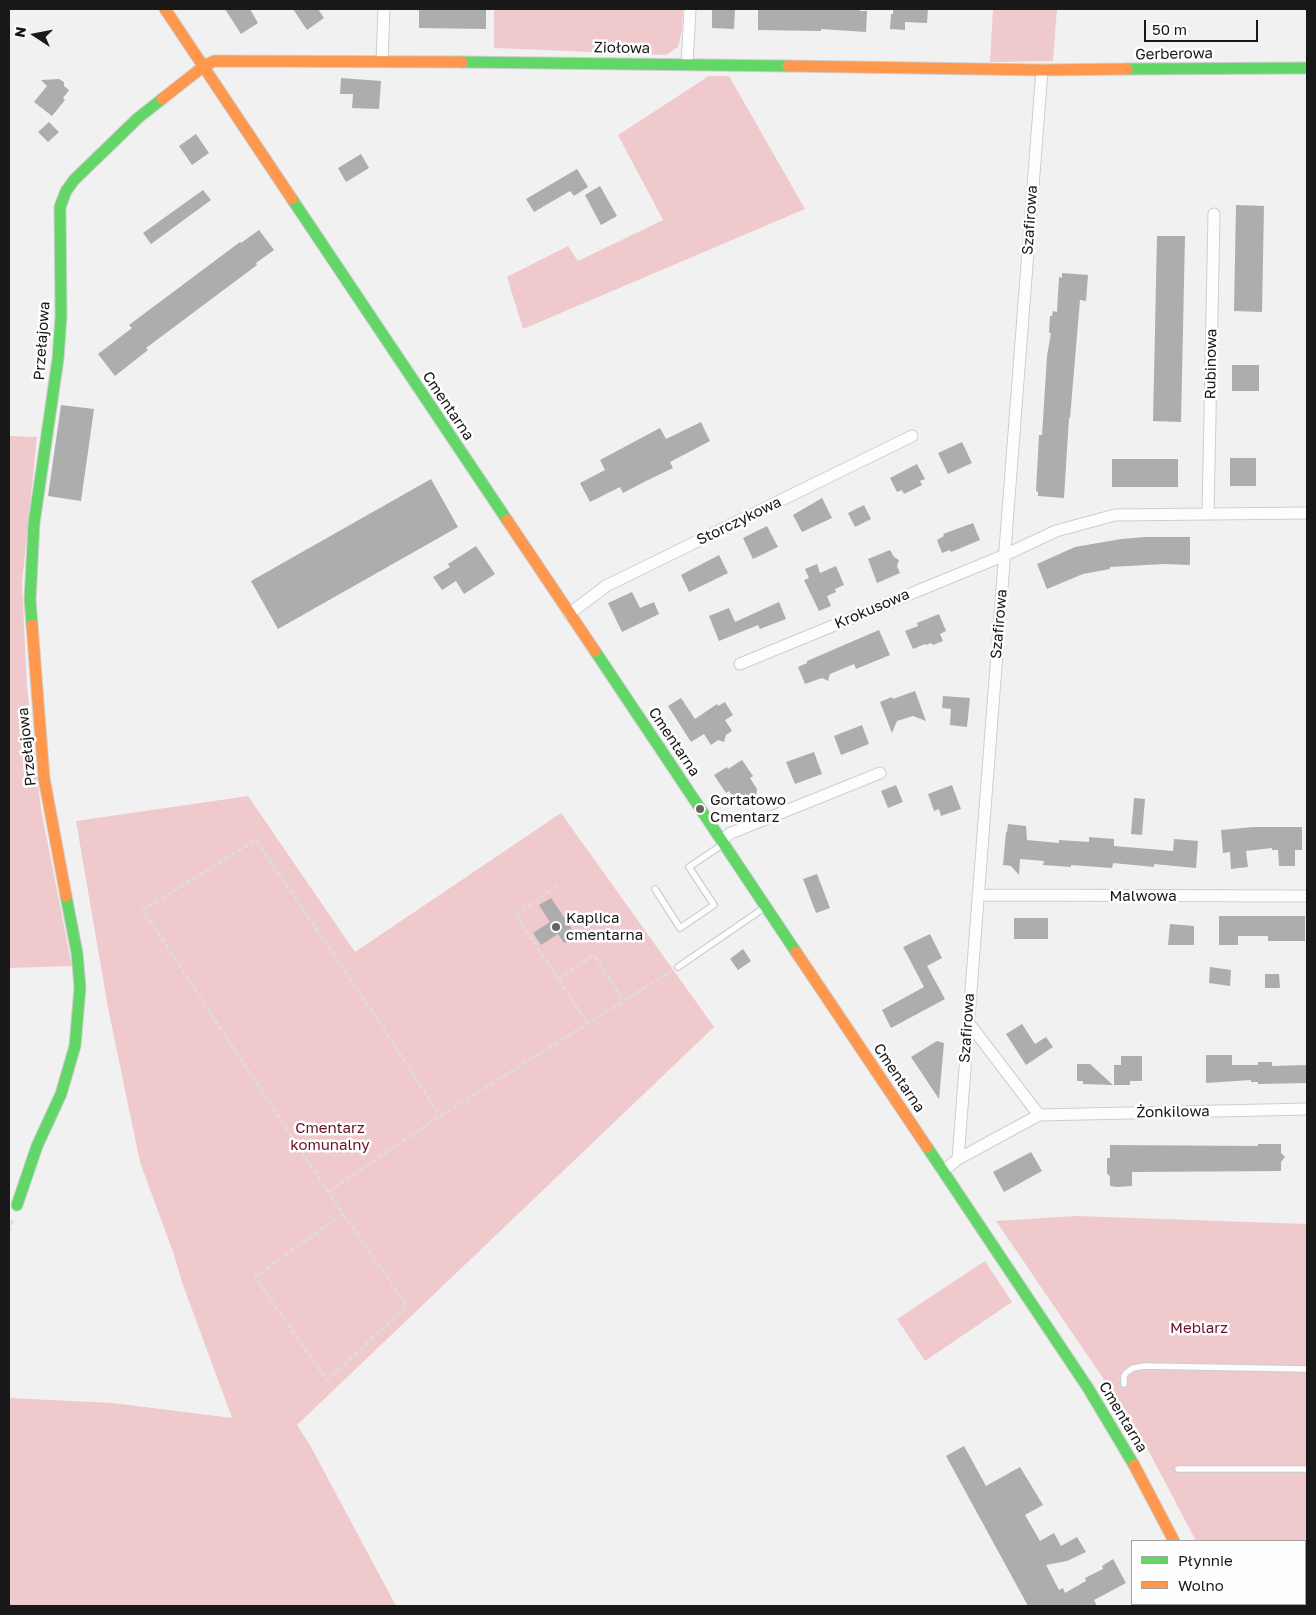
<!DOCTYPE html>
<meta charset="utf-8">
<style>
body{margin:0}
#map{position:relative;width:1316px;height:1615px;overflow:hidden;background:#f2f1f2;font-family:"Golos Text",sans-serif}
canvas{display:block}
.frame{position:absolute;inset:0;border:10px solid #191819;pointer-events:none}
.legend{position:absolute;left:1131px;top:1540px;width:175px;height:65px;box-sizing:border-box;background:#fffeff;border:1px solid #a3a2a3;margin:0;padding:6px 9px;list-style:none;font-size:15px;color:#191819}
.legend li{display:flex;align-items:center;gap:10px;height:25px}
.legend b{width:25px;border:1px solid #a3a2a3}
.north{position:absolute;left:10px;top:10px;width:50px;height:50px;-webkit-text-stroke:4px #fffeff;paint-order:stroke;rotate:281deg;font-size:14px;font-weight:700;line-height:20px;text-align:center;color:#191819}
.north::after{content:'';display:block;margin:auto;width:18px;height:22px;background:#191819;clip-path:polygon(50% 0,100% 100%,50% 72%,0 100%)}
.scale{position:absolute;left:1144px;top:20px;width:114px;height:22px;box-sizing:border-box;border:2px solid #191819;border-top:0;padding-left:6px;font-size:15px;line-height:18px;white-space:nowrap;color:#191819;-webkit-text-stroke:4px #fffeff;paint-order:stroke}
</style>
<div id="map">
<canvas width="1316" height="1615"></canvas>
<div class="frame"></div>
<ul class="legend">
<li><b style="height:6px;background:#63d668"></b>Płynnie</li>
<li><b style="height:6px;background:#ff974d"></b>Wolno</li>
</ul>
<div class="north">N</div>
<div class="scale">50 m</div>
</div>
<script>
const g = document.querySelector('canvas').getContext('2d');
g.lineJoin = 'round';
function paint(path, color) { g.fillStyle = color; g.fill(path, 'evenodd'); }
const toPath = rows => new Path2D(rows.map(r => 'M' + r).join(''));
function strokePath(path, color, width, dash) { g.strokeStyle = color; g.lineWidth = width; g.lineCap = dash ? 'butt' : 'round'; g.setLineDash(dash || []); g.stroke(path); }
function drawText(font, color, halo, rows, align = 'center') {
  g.font = font + ' "Golos Text",sans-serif'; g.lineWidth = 5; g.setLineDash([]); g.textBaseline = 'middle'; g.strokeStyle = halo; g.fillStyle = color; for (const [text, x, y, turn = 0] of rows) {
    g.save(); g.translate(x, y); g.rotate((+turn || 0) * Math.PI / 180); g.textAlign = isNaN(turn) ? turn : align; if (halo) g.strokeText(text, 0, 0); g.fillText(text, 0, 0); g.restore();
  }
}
const green = toPath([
 [494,9,683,9,682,30,678,47,666,55,494,48],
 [993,9,1057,9,1053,61,990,62],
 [709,76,729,76,805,209,523,329,507,277,568,246,578,261,663,220,618,135],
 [9,436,37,437,22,583,27,686,41,809,72,966,9,968],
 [248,796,355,952,561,813,714,1027,297,1425,311,1447,396,1606,9,1606,9,1398,113,1403,232,1418,183,1285,173,1252,140,1162,108,1008,76,821],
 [1076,1216,1307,1224,1307,1606,1229,1606,1228,1604,1305,1604,1305,1541,1196,1541,1147,1448,1107,1384,996,1221],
 [985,1261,1012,1302,925,1361,897,1319]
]);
const building = toPath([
 [225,9,250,9,258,23,241,34],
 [293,9,318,9,324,18,307,30],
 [419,9,486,10,486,29,419,28],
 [712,9,735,9,734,29,712,28],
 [758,9,860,9,860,11,867,11,866,32,821,29,821,31,758,30],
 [893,9,928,9,927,23,905,22,905,30,890,29,891,14,893,14],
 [341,78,381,81,379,109,352,108,353,94,340,94],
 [59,79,64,82,64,86,69,90,63,98,65,100,52,116,34,102,47,86,41,80],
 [49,122,59,132,48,142,38,132],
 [196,134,209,153,192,165,179,146],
 [361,154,369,168,346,182,338,168],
 [577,169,588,187,574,196,570,191,534,212,526,199],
 [600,186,617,216,601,225,585,195],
 [203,190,211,200,151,244,143,233],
 [1236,205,1264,206,1262,312,1234,311],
 [259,230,274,250,256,263,257,265,146,348,148,350,115,376,98,354,132,328,129,325,240,242,241,243],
 [1157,236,1185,236,1181,422,1153,421],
 [1062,273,1088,275,1086,301,1080,300,1070,418,1069,418,1064,498,1038,496,1038,492,1036,491,1039,435,1042,435,1047,356,1051,333,1049,333,1050,316,1052,316,1053,311,1057,312,1059,277,1062,278],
 [1232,365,1259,365,1259,391,1232,391],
 [61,405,94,409,81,501,48,496],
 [701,422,710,441,670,462,673,468,646,481,623,493,620,487,590,502,580,483,605,470,600,460,660,428,666,439],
 [962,442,972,463,948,474,938,453],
 [1230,458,1256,458,1256,486,1230,486],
 [1112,459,1178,459,1178,487,1112,487],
 [917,464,925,479,920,481,922,485,904,494,902,490,897,492,890,478],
 [431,479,458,527,278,629,251,581],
 [822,498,832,518,802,532,793,515],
 [864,505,871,519,855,527,848,513],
 [973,523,980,540,951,552,950,550,942,553,937,540,944,536,943,534],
 [767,526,778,547,753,559,743,538],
 [1145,537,1190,537,1190,565,1164,564,1110,567,1110,569,1083,574,1047,589,1037,564,1075,547,1121,539],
 [476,546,495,574,464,594,456,581,442,590,433,577,450,567,448,564],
 [890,550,894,557,899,560,897,566,900,573,877,583,868,559],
 [719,555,728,573,689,592,681,575],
 [817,564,820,573,836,566,844,585,835,589,836,592,827,596,831,606,819,611,804,580,809,578,805,569],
 [632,592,640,608,654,602,659,614,622,632,608,603],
 [779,602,786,619,760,629,758,625,719,641,709,616,729,608,735,622],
 [939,614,946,631,940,634,943,641,933,645,931,643,926,645,925,644,913,649,905,631,918,626,917,623],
 [879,630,890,655,856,669,854,664,830,674,828,681,822,678,805,684,798,667,807,663,807,661],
 [915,691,926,721,913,716,897,721,892,733,880,702,892,697,893,699],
 [943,696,970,698,967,727,950,725,951,709,942,708],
 [681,698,695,719,717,704,718,706,725,702,733,715,725,720,732,731,726,735,724,742,718,740,711,745,704,734,691,742,668,706],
 [862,725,869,744,841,755,834,736],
 [814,752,822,774,795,784,786,762],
 [742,760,753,776,750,778,757,789,756,798,750,802,745,801,738,805,729,791,726,793,714,775,727,767,728,769],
 [896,785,903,802,888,808,881,791],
 [952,785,961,809,941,816,939,809,934,811,928,794],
 [1134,798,1145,799,1142,835,1131,834],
 [1008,824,1026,826,1027,840,1059,843,1059,840,1089,842,1089,837,1114,839,1114,846,1173,851,1174,839,1198,841,1196,868,1154,864,1154,867,1113,863,1112,868,1071,865,1071,867,1043,865,1044,861,1020,859,1019,875,1011,866,1003,865,1006,832,1007,832],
 [1253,827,1302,827,1302,850,1295,850,1295,866,1279,866,1278,850,1272,850,1272,848,1246,851,1248,867,1231,869,1230,852,1223,853,1221,830],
 [817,874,830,908,816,913,803,879],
 [551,898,576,935,564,943,558,934,541,945,533,933,550,922,539,905],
 [1219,916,1305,916,1305,941,1268,941,1268,936,1238,936,1238,945,1219,945],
 [1014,918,1048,918,1048,939,1014,939],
 [1170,924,1194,926,1194,945,1168,945],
 [930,934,942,958,927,966,945,999,891,1028,882,1010,924,987,903,947],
 [743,949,751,961,738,970,730,959],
 [1210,967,1231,970,1230,986,1209,983],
 [1265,974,1279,974,1280,988,1265,988],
 [1022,1024,1035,1044,1046,1037,1053,1047,1026,1065,1006,1034],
 [937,1041,944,1043,939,1099,911,1057],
 [1206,1055,1232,1055,1232,1065,1258,1065,1258,1062,1272,1062,1272,1066,1307,1065,1307,1083,1258,1084,1258,1082,1251,1082,1251,1080,1206,1083],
 [1121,1056,1142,1056,1142,1081,1130,1081,1130,1085,1114,1085,1114,1065,1121,1065],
 [1077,1064,1090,1064,1113,1085,1083,1084,1083,1081,1077,1081],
 [1258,1144,1281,1144,1281,1153,1285,1157,1281,1162,1281,1171,1132,1172,1132,1186,1117,1187,1110,1186,1110,1177,1107,1173,1107,1158,1110,1158,1110,1145,1258,1146],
 [1031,1152,1042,1171,1004,1192,993,1172],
 [964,1446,986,1486,1020,1467,1043,1505,1025,1515,1040,1541,1054,1533,1061,1546,1077,1537,1086,1552,1067,1561,1046,1565,1059,1590,1063,1588,1065,1593,1086,1581,1085,1578,1103,1569,1102,1566,1113,1559,1126,1583,1094,1600,1097,1606,1028,1606,946,1456]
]);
const path = toPath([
 [557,886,516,915,588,1024],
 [558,979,594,955,624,1001],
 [328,1192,440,1116,670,972],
 [343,1214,255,1277,327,1380,407,1306,349,1222,328,1192,143,910,256,840,386,1032,440,1116],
 [9,1232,13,1218]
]);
const lane = toPath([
 [655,889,680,928,714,905,689,867,722,845],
 [678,967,764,908],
 [1124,1384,1124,1376,1126,1373,1133,1368,1145,1366,1307,1369],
 [1178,1469,1307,1469],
 [1305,1569,1307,1569]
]);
const street = toPath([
 [382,61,384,9],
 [687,64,690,9],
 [1208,514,1214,214],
 [569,614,606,586,912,436],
 [740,664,1005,555,1056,531,1115,515,1307,513],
 [721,840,731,833,880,773],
 [978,895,1307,896],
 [968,1022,1039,1115,1307,1109],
 [958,1159,1042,70],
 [943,1171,958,1159,1039,1115],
 [1207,1604,1208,1606]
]);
const fast = toPath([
 [462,62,788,66],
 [1127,69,1307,68],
 [292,199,507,520],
 [32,625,30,600,34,523,58,359,61,316,60,207,66,191,74,180,138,118,162,99],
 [595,651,796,952],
 [927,1147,1088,1388,1134,1465],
 [17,1205,37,1146,61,1094,75,1046,80,987,77,953,66,896]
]);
const slow = toPath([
 [165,9,292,199],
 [788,66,1042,70,1127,69],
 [162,99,204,66,214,61,462,62],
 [507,520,595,651],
 [32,625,44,778,66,896],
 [796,952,927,1147],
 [1134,1465,1174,1541]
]);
const markers = [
 [700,809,5,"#656465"],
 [556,927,5,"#656465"]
];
const streetNames = [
 ["Ziołowa",622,48,1],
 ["Gerberowa",1174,54,-1],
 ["Szafirowa",1030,220,-86],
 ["Przełajowa",42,341,-86],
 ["Rubinowa",1211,364,-89],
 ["Cmentarna",448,406,56],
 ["Storczykowa",739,521,-26],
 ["Krokusowa",872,609,-23],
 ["Szafirowa",999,624,-85],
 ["Cmentarna",674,742,56],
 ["Przełajowa",27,747,-96],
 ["Malwowa",1143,896],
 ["Szafirowa",967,1028,-86],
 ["Cmentarna",899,1078,56],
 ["Żonkilowa",1173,1112,-1],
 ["Cmentarna",1123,1417,59]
];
const poiNames = [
 ["Gortatowo",710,800],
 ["Cmentarz",710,817],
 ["Kaplica",566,918],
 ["cmentarna",566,935]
];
const parkNames = [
 ["Cmentarz",330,1128],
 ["komunalny",330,1145],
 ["Meblarz",1199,1328]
];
paint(green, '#f0c9cd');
paint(building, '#aeadae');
strokePath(lane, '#cfcecf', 8);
strokePath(street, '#cfcecf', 13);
strokePath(fast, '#cfcecf', 13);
strokePath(slow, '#cfcecf', 13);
strokePath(path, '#dddcdd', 2.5, [5, 2.5]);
strokePath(lane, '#fdfdfd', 5.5);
strokePath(street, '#fdfdfd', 11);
strokePath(fast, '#63d668', 11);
strokePath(slow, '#ff974d', 11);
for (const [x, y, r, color] of markers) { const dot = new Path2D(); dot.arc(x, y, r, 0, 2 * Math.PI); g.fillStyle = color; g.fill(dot); strokePath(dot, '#fffeff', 2); }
drawText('15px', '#191819', '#fffeff', streetNames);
drawText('15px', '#191819', '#fffeff', poiNames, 'left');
drawText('15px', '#681025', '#fffeff', parkNames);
</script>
